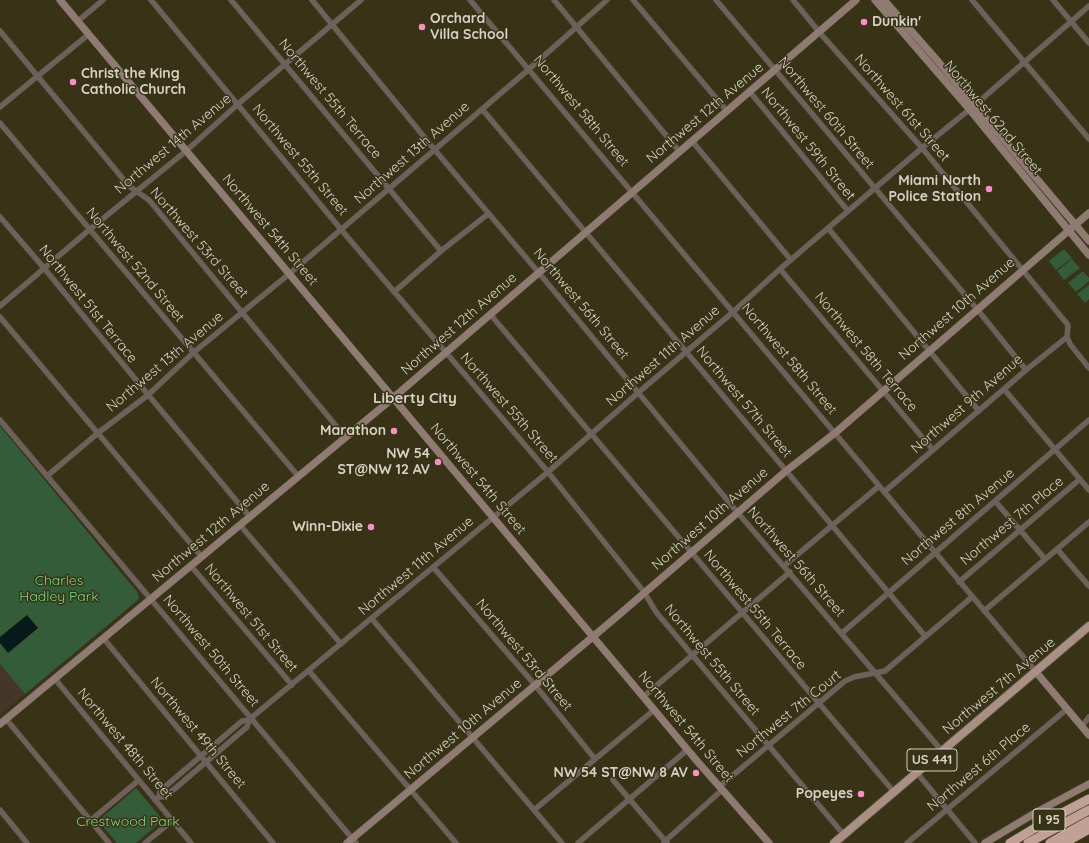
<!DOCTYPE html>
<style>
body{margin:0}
canvas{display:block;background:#383217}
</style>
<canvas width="1089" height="843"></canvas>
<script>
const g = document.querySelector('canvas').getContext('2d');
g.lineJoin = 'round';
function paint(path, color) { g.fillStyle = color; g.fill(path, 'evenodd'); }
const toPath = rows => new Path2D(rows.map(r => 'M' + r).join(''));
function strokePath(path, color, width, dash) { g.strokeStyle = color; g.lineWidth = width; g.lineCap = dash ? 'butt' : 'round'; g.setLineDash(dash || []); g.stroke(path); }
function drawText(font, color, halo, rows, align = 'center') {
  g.font = font + ' Quicksand,sans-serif'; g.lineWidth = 3; g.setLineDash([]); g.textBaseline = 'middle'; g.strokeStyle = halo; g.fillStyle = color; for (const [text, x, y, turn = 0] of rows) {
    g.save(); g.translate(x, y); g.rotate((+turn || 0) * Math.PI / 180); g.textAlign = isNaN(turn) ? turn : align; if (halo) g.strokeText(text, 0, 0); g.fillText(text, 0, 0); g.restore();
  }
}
const education = toPath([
 [0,664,25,694,0,715]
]);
const green = toPath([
 [1064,249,1072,258,1056,270,1049,261],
 [1072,259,1080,268,1064,280,1057,271],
 [1083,271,1089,278,1089,281,1076,292,1068,283],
 [1089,285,1089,299,1085,303,1077,294],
 [0,426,138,593,139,597,138,600,25,694,0,664],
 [136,788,163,820,136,843,117,843,98,821]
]);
const water = toPath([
 [27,615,38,628,8,653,0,643,0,637]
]);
const street = toPath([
 [151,0,344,233,548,472,644,592,656,612,844,835],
 [231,0,441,251],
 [312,0,434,149,539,273,738,513,942,751],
 [470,0,1036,672],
 [554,0,679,151],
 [633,0,727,111],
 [716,0,977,309,1026,370],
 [793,0,820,33,922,148,1049,302,1068,325,1067,337,1070,344,1089,368],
 [972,0,1089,139],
 [1053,0,1089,43],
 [78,21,103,0],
 [0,31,129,186,149,200,346,438],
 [750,92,848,211],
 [0,107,89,34],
 [482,109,925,636],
 [0,123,298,476],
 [692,141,791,260],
 [0,217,44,268,150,397,250,517],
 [828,228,979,411],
 [780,269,933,450],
 [394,292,441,251,488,214],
 [0,306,89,230,186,151,238,104,361,0],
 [490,314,894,792],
 [0,317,202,557],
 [1004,389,1089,490],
 [0,420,356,843],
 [47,476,98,433,148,395,194,352,289,274,528,70,607,0],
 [884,492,1026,370,1067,337],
 [995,501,1045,559],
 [240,525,341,644],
 [1057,549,1089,586],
 [191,566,292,685],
 [784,566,879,486],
 [434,568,535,685,595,759],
 [959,582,1080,479],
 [984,611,1089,522],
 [372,619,562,843],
 [842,633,1089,420],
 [104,639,273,843],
 [309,671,456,843],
 [55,679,191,843],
 [643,697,790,572],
 [6,719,109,843],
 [1082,726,1089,717],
 [917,773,975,843],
 [613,780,667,843],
 [719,787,845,681,854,677,885,671,972,597],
 [159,797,160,791,242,721,249,720],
 [155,800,159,797,165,797,247,727,249,720,251,718,548,472,639,392,733,312,780,269,922,148,975,105,1089,6],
 [0,810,27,843],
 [534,810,654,710],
 [90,821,139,780],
 [664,842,722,790],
 [145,843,172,821],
 [578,843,687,750],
 [907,843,1067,709]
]);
const secondary = toPath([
 [60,0,697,761,769,843],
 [875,0,970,110,1089,255],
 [884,0,936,59,1089,241],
 [1036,672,1089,735],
 [0,724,393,398,856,0],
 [347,843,614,619,786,471,835,433,1089,213],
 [985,843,1035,813,1089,784]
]);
const primary = toPath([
 [834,843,1089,626]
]);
const highway = toPath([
 [1010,843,1045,822,1089,799],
 [1028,843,1089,810],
 [1050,843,1089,821],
 [1064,843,1089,829]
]);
const markers = [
 [864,22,4,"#fa8fc6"],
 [422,27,4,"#fa8fc6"],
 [73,82,4,"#fa8fc6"],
 [989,189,4,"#fa8fc6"],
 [394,431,4,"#fa8fc6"],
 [438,462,4,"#fa8fc6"],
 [371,527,4,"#fa8fc6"],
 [696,773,4,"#fa8fc6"],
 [861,794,4,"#fa8fc6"]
];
const shields = [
 [932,760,50],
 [1049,820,32]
];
const shieldNames = [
 ["US 441",932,760],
 ["I 95",1049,820]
];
const poiNames = [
 ["Orchard",430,19,"left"],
 ["Villa School",430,35,"left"],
 ["Dunkin'",872,22,"left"],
 ["Christ the King",81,74,"left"],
 ["Catholic Church",81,90,"left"],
 ["Miami North",981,181],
 ["Police Station",981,197],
 ["Marathon",386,431],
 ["NW 54",430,454],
 ["ST@NW 12 AV",430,470],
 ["Winn-Dixie",363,527],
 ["NW 54 ST@NW 8 AV",688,773],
 ["Popeyes",853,794]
];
const streetNames = [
 ["Northwest 55th Terrace",330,99,50],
 ["Northwest 61st Street",902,108,49],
 ["Northwest 58th Street",581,111,50],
 ["Northwest 12th Avenue",705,113,-40],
 ["Northwest 60th Street",826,113,50],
 ["Northwest 62nd Street",993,118,50],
 ["Northwest 14th Avenue",173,144,-40],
 ["Northwest 59th Street",808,144,51],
 ["Northwest 13th Avenue",412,153,-41],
 ["Northwest 55th Street",300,160,50],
 ["Northwest 54th Street",270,230,50],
 ["Northwest 53rd Street",199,243,49],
 ["Northwest 52nd Street",135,265,50],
 ["Northwest 51st Terrace",88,304,51],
 ["Northwest 56th Street",581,304,50],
 ["Northwest 10th Avenue",957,309,-41],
 ["Northwest 12th Avenue",459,324,-41],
 ["Northwest 58th Terrace",866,352,50],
 ["Northwest 11th Avenue",663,356,-41],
 ["Northwest 58th Street",789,359,50],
 ["Northwest 13th Avenue",165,362,-40],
 ["Northwest 57th Street",744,402,50],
 ["Northwest 9th Avenue",967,404,-41],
 ["Northwest 55th Street",509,408,49],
 ["Northwest 54th Street",478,479,50],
 ["Northwest 8th Avenue",958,517,-40],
 ["Northwest 10th Avenue",710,519,-41],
 ["Northwest 7th Place",1012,521,-40],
 ["Northwest 12th Avenue",211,532,-40],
 ["Northwest 56th Street",796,562,49],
 ["Northwest 11th Avenue",416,566,-40],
 ["Northwest 55th Terrace",755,610,50],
 ["Northwest 51st Street",251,618,50],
 ["Northwest 50th Street",211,651,50],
 ["Northwest 53rd Street",524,655,50],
 ["Northwest 55th Street",712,660,50],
 ["Northwest 7th Avenue",999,686,-40],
 ["Northwest 7th Court",789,714,-39],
 ["Northwest 54th Street",686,727,50],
 ["Northwest 10th Avenue",463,729,-40],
 ["Northwest 49th Street",198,733,50],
 ["Northwest 48th Street",125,744,50],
 ["Northwest 6th Place",979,767,-40]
];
const parkNames = [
 ["Charles",59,581],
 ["Hadley Park",59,597],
 ["Crestwood Park",128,822]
];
const neighbourhoodNames = [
 ["Liberty City",415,398]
];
paint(education, '#443628');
paint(green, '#345c38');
paint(water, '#07191b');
strokePath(street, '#544f36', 6);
strokePath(secondary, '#544f36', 8);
strokePath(primary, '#544f36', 10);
strokePath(highway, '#544f36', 10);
strokePath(street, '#6e615c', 5);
strokePath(secondary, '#907b73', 7);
strokePath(primary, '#aa8f85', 8);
strokePath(highway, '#c1a195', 9);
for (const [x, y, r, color] of markers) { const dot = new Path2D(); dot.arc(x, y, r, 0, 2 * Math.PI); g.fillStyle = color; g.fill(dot); strokePath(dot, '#383217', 1.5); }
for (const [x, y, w] of shields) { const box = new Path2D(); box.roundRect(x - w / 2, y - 11, w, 22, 3); g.fillStyle = '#383217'; g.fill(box); strokePath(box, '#d6d2c3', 1); }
drawText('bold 13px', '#d6d2c3', null, shieldNames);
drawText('bold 14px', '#d6d2c3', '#383217', poiNames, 'right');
drawText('14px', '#d6d2c3', '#383217', streetNames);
drawText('14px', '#79d883', '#383217', parkNames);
drawText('bold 15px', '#d6d2c3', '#383217', neighbourhoodNames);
</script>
